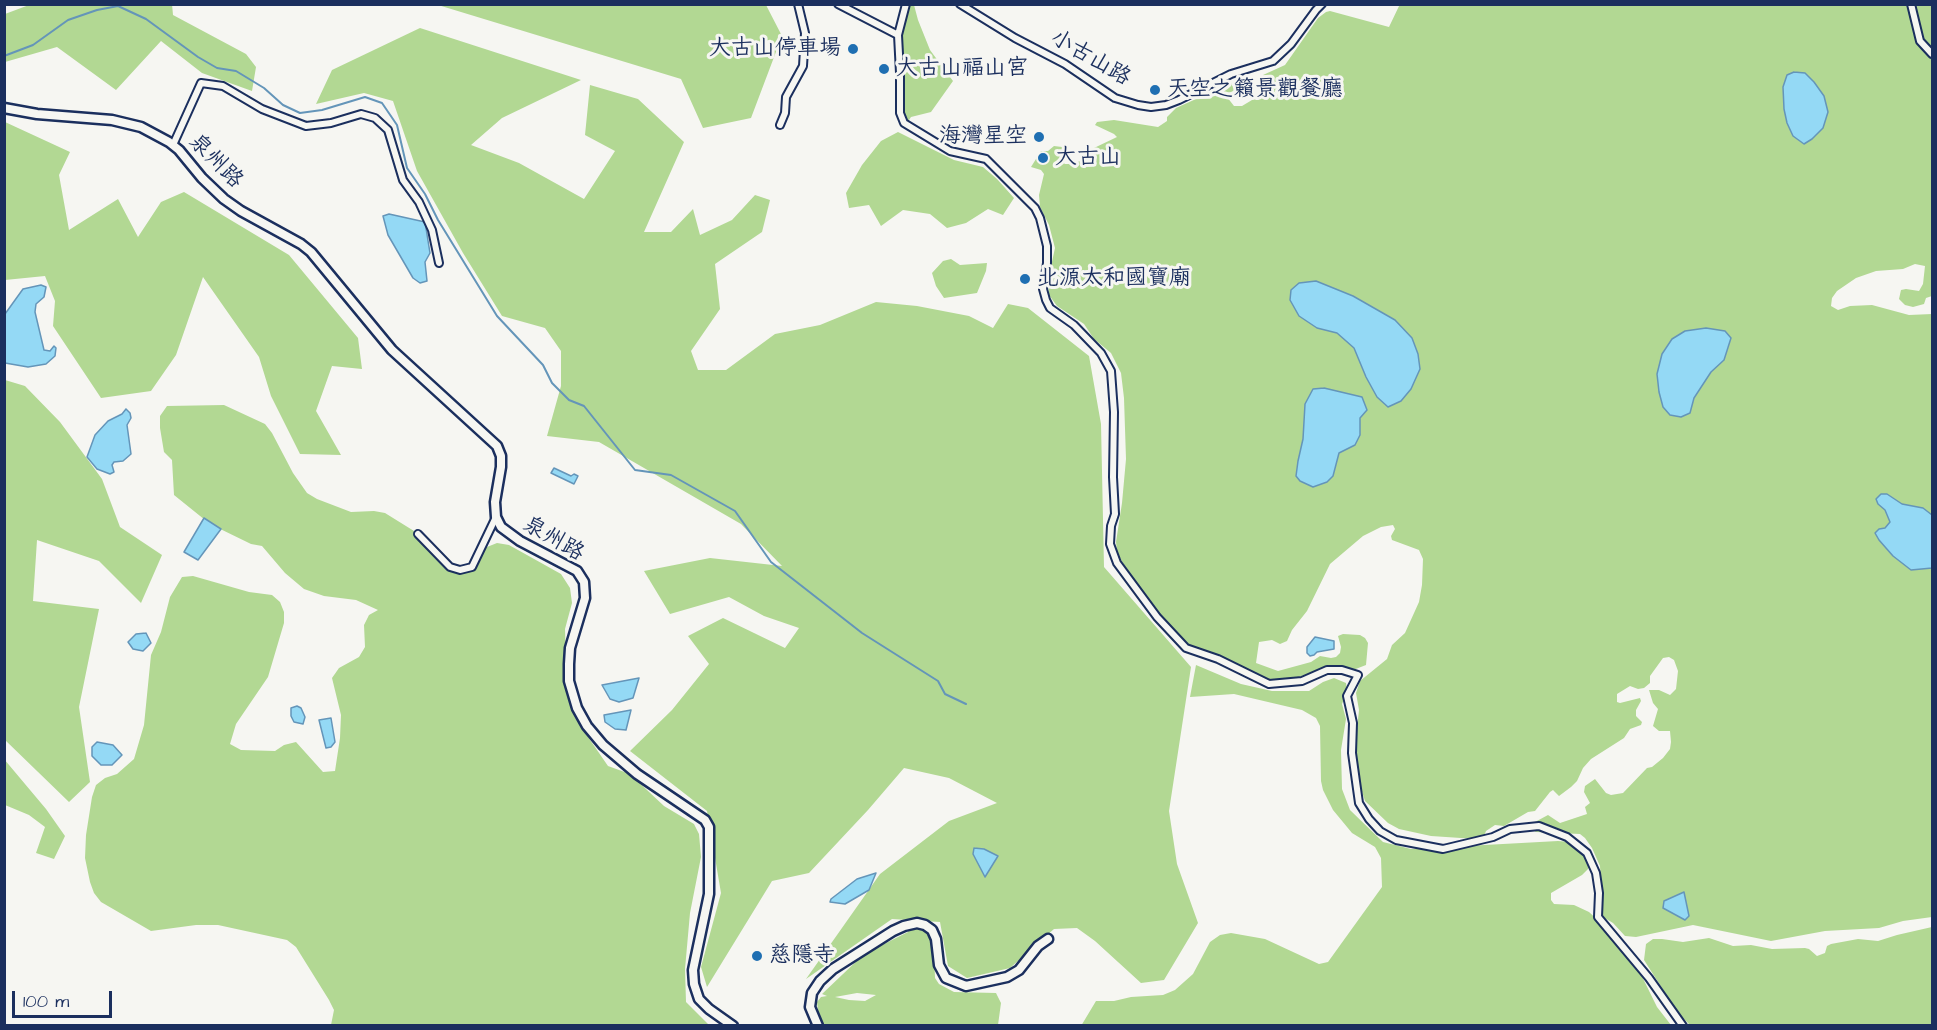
<!DOCTYPE html>
<meta charset="utf-8">
<style>
body{margin:0}
#map{position:relative;width:1937px;height:1030px;overflow:hidden;background:#f6f6f2;font-family:"Architects Daughter",sans-serif}
canvas{display:block}
.frame{position:absolute;inset:0;border:6px solid #1b2f5e;pointer-events:none}
.scale{position:absolute;left:12px;top:991px;width:100px;height:27px;box-sizing:border-box;border:3px solid #1b2f5e;border-top:0;padding-left:8px;font-size:18px;line-height:21px;white-space:nowrap;color:#1b2f5e;-webkit-text-stroke:4px #f6f6f2;paint-order:stroke}
</style>
<div id="map">
<canvas width="1937" height="1030"></canvas>
<div class="frame"></div>
<div class="scale">100 m</div>
</div>
<script>
const g = document.querySelector('canvas').getContext('2d');
g.lineJoin = 'round';
function paint(path, color) { g.fillStyle = color; g.fill(path, 'evenodd'); }
const toPath = rows => new Path2D(rows.map(r => 'M' + r).join(''));
function strokePath(path, color, width, dash) { g.strokeStyle = color; g.lineWidth = width; g.lineCap = dash ? 'butt' : 'round'; g.setLineDash(dash || []); g.stroke(path); }
function drawText(font, color, halo, rows, align = 'center') {
  g.font = font + ' "Architects Daughter","LXGW WenKai TC",sans-serif'; g.lineWidth = 6; g.setLineDash([]); g.textBaseline = 'middle'; g.strokeStyle = halo; g.fillStyle = color; for (const [text, x, y, turn = 0] of rows) {
    g.save(); g.translate(x, y); g.rotate((+turn || 0) * Math.PI / 180); g.textAlign = isNaN(turn) ? turn : align; if (halo) g.strokeText(text, 0, 0); g.fillText(text, 0, 0); g.restore();
  }
}
const green = toPath([
 [172,4,173,15,246,54,256,67,252,91,202,73,161,41,116,90,57,47,5,62,5,14,29,5],
 [1400,4,1932,5,1932,296,1926,298,1924,304,1913,307,1905,305,1899,299,1901,290,1906,289,1919,291,1923,284,1925,266,1915,264,1903,269,1876,271,1856,278,1837,291,1832,298,1831,306,1838,310,1850,306,1872,305,1909,315,1932,314,1932,917,1903,921,1879,928,1825,931,1771,941,1693,925,1636,937,1625,936,1613,923,1603,917,1600,866,1592,848,1585,838,1580,834,1536,832,1531,829,1535,822,1548,815,1560,823,1587,814,1585,807,1590,803,1584,792,1585,786,1595,779,1606,793,1611,795,1623,793,1647,768,1652,767,1663,758,1670,749,1671,742,1670,731,1659,731,1653,726,1658,709,1653,703,1649,690,1659,690,1670,695,1676,689,1678,671,1674,660,1669,657,1663,658,1650,676,1650,683,1644,688,1638,689,1630,686,1617,694,1617,702,1620,703,1640,698,1641,701,1636,710,1636,716,1642,722,1641,725,1630,729,1624,738,1591,759,1583,768,1577,781,1571,787,1559,796,1553,790,1550,792,1535,811,1528,812,1504,826,1495,825,1486,831,1484,836,1476,839,1431,836,1399,829,1388,823,1365,801,1358,779,1355,748,1359,710,1356,693,1360,681,1387,659,1392,645,1405,633,1419,602,1422,585,1423,559,1419,550,1392,540,1391,536,1395,529,1393,525,1381,527,1363,536,1330,564,1307,611,1292,630,1287,641,1280,644,1272,640,1259,642,1256,663,1278,671,1311,662,1320,656,1331,658,1336,657,1340,653,1341,647,1338,636,1343,634,1360,635,1365,638,1368,643,1366,665,1348,672,1320,671,1287,680,1266,681,1235,669,1201,658,1184,650,1173,641,1121,560,1117,551,1116,542,1122,503,1126,459,1124,398,1121,373,1111,353,1094,339,1084,324,1057,306,1049,295,1048,280,1055,248,1049,225,1040,207,1039,195,1044,174,1041,170,1031,167,1041,151,1048,151,1054,146,1062,147,1064,150,1059,159,1065,164,1073,164,1087,158,1094,148,1117,137,1114,134,1095,125,1097,122,1114,120,1158,127,1167,121,1167,117,1176,108,1236,81,1240,81,1241,85,1239,88,1229,93,1227,97,1234,106,1242,106,1267,91,1263,75,1285,65,1318,18,1326,12,1330,11,1389,27],
 [438,5,766,5,782,36,751,118,703,128,681,79],
 [908,5,914,5,918,20,930,50,953,81,931,112,911,117,907,123,902,111,903,74,899,36,906,16],
 [420,28,581,80,502,118,471,145,519,163,584,199,615,151,585,135,590,85,638,99,684,142,644,232,671,232,693,209,700,235,732,220,755,195,770,200,762,232,715,264,720,309,691,351,698,370,726,370,775,334,820,325,876,302,917,306,969,316,993,328,1008,304,1028,308,1089,356,1101,424,1104,567,1191,667,1169,811,1177,864,1198,923,1164,980,1141,983,1095,941,1077,928,1054,929,1010,968,967,978,948,966,940,922,892,919,806,979,880,874,949,821,997,803,949,778,904,768,868,810,809,873,772,881,707,987,701,967,721,893,707,811,630,751,672,710,709,664,688,636,723,618,785,648,799,628,764,616,729,597,670,614,644,571,710,558,782,566,741,524,599,442,547,436,561,386,561,351,545,328,502,316,463,253,417,171,393,101,364,93,316,104,332,70],
 [5,122,70,152,59,175,69,230,118,199,138,237,161,202,184,192,289,255,358,338,362,369,332,366,316,411,341,455,300,454,271,396,259,357,203,277,176,355,151,391,101,398,53,326,55,301,45,276,5,280],
 [898,132,954,160,983,167,997,179,1014,198,1003,215,988,209,966,223,947,228,930,214,903,210,881,226,869,205,849,208,846,193,862,165,881,141],
 [951,259,960,265,987,263,986,271,977,293,944,298,936,286,932,273,943,261],
 [5,380,25,386,60,422,102,479,120,527,162,555,141,603,99,561,37,540,33,601,99,609,79,707,90,782,69,802,5,740],
 [224,405,265,424,272,433,293,473,307,493,317,499,351,512,374,511,385,513,414,531,441,564,463,570,473,565,487,547,497,543,509,545,561,574,570,588,572,603,565,629,566,663,588,737,608,766,630,774,664,806,694,824,699,834,701,857,690,913,685,969,686,1002,709,1025,331,1025,334,1010,329,1000,296,947,287,940,218,925,196,925,151,931,101,902,94,893,90,882,85,858,86,835,92,797,96,785,105,778,117,774,134,759,144,725,151,655,161,632,170,597,182,577,193,576,249,592,272,595,280,602,284,612,284,623,268,677,236,724,230,744,241,750,275,751,284,745,296,742,323,772,335,771,340,738,341,715,332,678,339,668,359,657,365,647,364,625,369,615,378,610,356,600,324,596,304,589,285,573,262,546,251,544,210,524,174,495,172,460,164,452,160,428,160,416,167,406],
 [1196,665,1241,684,1272,691,1309,691,1323,682,1334,678,1346,683,1347,691,1342,704,1346,719,1341,750,1342,789,1350,810,1383,842,1411,849,1558,841,1570,842,1580,848,1589,865,1588,869,1582,875,1551,893,1551,900,1554,904,1574,905,1589,912,1628,948,1657,1007,1671,1025,1081,1026,1096,1001,1114,1001,1131,997,1163,995,1175,990,1193,974,1210,942,1220,935,1231,933,1265,939,1319,964,1328,962,1382,887,1381,858,1375,847,1352,833,1333,810,1323,790,1321,781,1320,726,1316,718,1302,710,1234,694,1190,697],
 [4,759,46,809,65,836,54,859,36,853,45,827,29,815,5,805],
 [923,927,930,931,934,952,935,978,939,984,954,992,996,993,1001,1003,998,1025,820,1026,817,1002,821,997,827,996,822,994,864,954,908,932,908,928],
 [857,993,876,995,865,1001,849,1000,835,997],
 [1932,927,1932,1025,1690,1025,1678,1013,1644,960,1646,944,1653,939,1662,939,1683,942,1709,938,1733,946,1751,945,1772,949,1805,948,1809,949,1817,956,1825,953,1827,946,1831,944,1858,939,1878,941,1897,935]
]);
const water = toPath([
 [1794,72,1805,73,1814,82,1824,96,1828,112,1823,128,1812,139,1804,144,1793,136,1787,123,1784,109,1783,87,1787,75,1794,72],
 [389,214,425,222,430,253,425,262,427,281,420,283,413,278,388,235,383,216,389,214],
 [1316,281,1353,296,1395,320,1412,338,1418,354,1420,369,1411,389,1401,401,1388,407,1377,397,1366,377,1354,348,1337,333,1317,328,1299,316,1290,300,1291,290,1299,283,1316,281],
 [41,285,46,287,44,297,36,304,35,312,44,350,50,351,54,346,56,348,55,356,46,364,28,367,5,363,5,314,23,289,41,285],
 [1706,328,1725,331,1731,338,1724,360,1711,372,1694,398,1690,413,1681,417,1670,415,1663,407,1659,392,1657,374,1662,354,1672,339,1685,331,1706,328],
 [1324,388,1362,397,1367,410,1360,418,1360,435,1355,445,1339,453,1333,476,1327,482,1313,487,1300,481,1296,476,1298,461,1303,439,1305,404,1313,389,1324,388],
 [126,409,130,413,131,418,127,425,131,454,123,461,114,462,112,465,114,472,110,474,97,469,87,457,95,435,108,421,122,414,126,409],
 [554,468,571,476,574,474,578,476,574,484,551,473,554,468],
 [1881,494,1887,494,1902,504,1923,508,1932,515,1932,568,1911,570,1893,556,1879,540,1875,533,1879,529,1885,528,1890,522,1885,510,1878,504,1876,499,1881,494],
 [204,518,221,529,198,560,184,552,204,518],
 [146,633,151,643,143,651,133,649,128,642,136,634,146,633],
 [1315,637,1334,641,1334,649,1317,652,1314,655,1310,656,1307,653,1307,647,1315,637],
 [639,678,633,698,619,702,610,699,602,685,639,678],
 [297,706,301,708,305,717,303,724,294,722,291,716,291,708,297,706],
 [631,710,626,730,615,729,605,722,604,715,631,710],
 [331,718,335,742,331,747,326,748,319,720,331,718],
 [97,742,113,745,122,755,112,765,101,765,92,756,92,747,97,742],
 [974,848,984,849,998,856,985,877,973,854,974,848],
 [876,873,869,890,845,904,830,902,831,899,857,879,876,873],
 [1684,892,1689,916,1685,920,1663,908,1664,901,1684,892]
]);
const stream = toPath([
 [4,56,33,45,68,20,97,10,118,6,146,19,198,57,217,68,236,71,264,88,283,105,300,113,322,110,365,97,382,103,397,125,407,168,425,194,438,220,497,316,543,365,552,383,569,400,584,406,635,470,671,475,735,511,771,562,862,633,938,681,945,694,966,704]
]);
const street = toPath([
 [838,4,898,35,900,73,900,113,904,123,950,151,986,159,1035,208,1040,218,1047,246,1047,263,1043,289,1046,300,1050,308,1074,325,1101,353,1111,371,1114,412,1113,477,1115,514,1111,526,1110,544,1117,563,1157,617,1186,648,1218,659,1269,684,1302,681,1327,670,1342,670,1358,675,1347,696,1353,723,1352,753,1359,803,1369,819,1380,831,1396,840,1443,849,1493,837,1510,829,1539,826,1567,837,1587,853,1596,873,1599,893,1598,917,1649,978,1683,1026],
 [960,4,1015,38,1065,64,1115,98,1138,105,1151,107,1166,105,1179,100,1231,74,1273,61,1291,44,1316,10,1322,4],
 [1911,4,1920,41,1932,54],
 [898,35,906,4],
 [780,125,785,113,786,97,803,66,805,33,798,4],
 [173,145,201,83,223,86,262,109,306,126,331,123,361,114,375,118,388,130,403,180,419,202,432,230,439,263],
 [418,534,450,567,460,570,472,567,496,517]
]);
const secondary = toPath([
 [4,108,37,114,112,120,141,127,169,142,179,150,202,178,224,199,241,211,301,244,311,252,392,350,497,446,501,456,501,467,495,502,496,517,501,527,520,541,577,571,584,582,585,598,570,648,569,664,569,681,577,708,587,726,603,745,637,774,705,820,709,827,709,894,693,970,694,984,699,999,709,1009,733,1026],
 [818,1026,810,1007,812,993,820,981,833,969,893,931,904,926,917,923,925,925,932,930,936,939,939,965,946,978,966,986,1007,977,1019,970,1038,946,1048,939]
]);
const markers = [
 [853,49,6,"#1f6fb2"],
 [884,69,6,"#1f6fb2"],
 [1155,90,6,"#1f6fb2"],
 [1039,137,6,"#1f6fb2"],
 [1043,158,6,"#1f6fb2"],
 [1025,279,6,"#1f6fb2"],
 [757,956,6,"#1f6fb2"]
];
const poiNames = [
 ["大古山停車場",841,49,"right"],
 ["大古山福山宮",896,69],
 ["天空之籟景觀餐廳",1167,90],
 ["海灣星空",1027,137,"right"],
 ["大古山",1055,158],
 ["北源太和國寶廟",1037,279],
 ["慈隱寺",769,956]
];
const streetNames = [
 ["小古山路",1090,59,30],
 ["泉州路",215,162,45],
 ["泉州路",553,540,30]
];
paint(green, '#b2d893');
paint(water, '#94d9f5');
strokePath(water, '#6495b9', 1.5);
strokePath(stream, '#6495b9', 2);
strokePath(street, '#1b2f5e', 10);
strokePath(secondary, '#1b2f5e', 13);
strokePath(street, '#f6f6f2', 6);
strokePath(secondary, '#f6f6f2', 8);
for (const [x, y, r, color] of markers) { const dot = new Path2D(); dot.arc(x, y, r, 0, 2 * Math.PI); g.fillStyle = color; g.fill(dot); strokePath(dot, '#f6f6f2', 2); }
drawText('22px', '#1b2f5e', '#f6f6f2', poiNames, 'left');
drawText('22px', '#1b2f5e', '#f6f6f2', streetNames);
</script>
